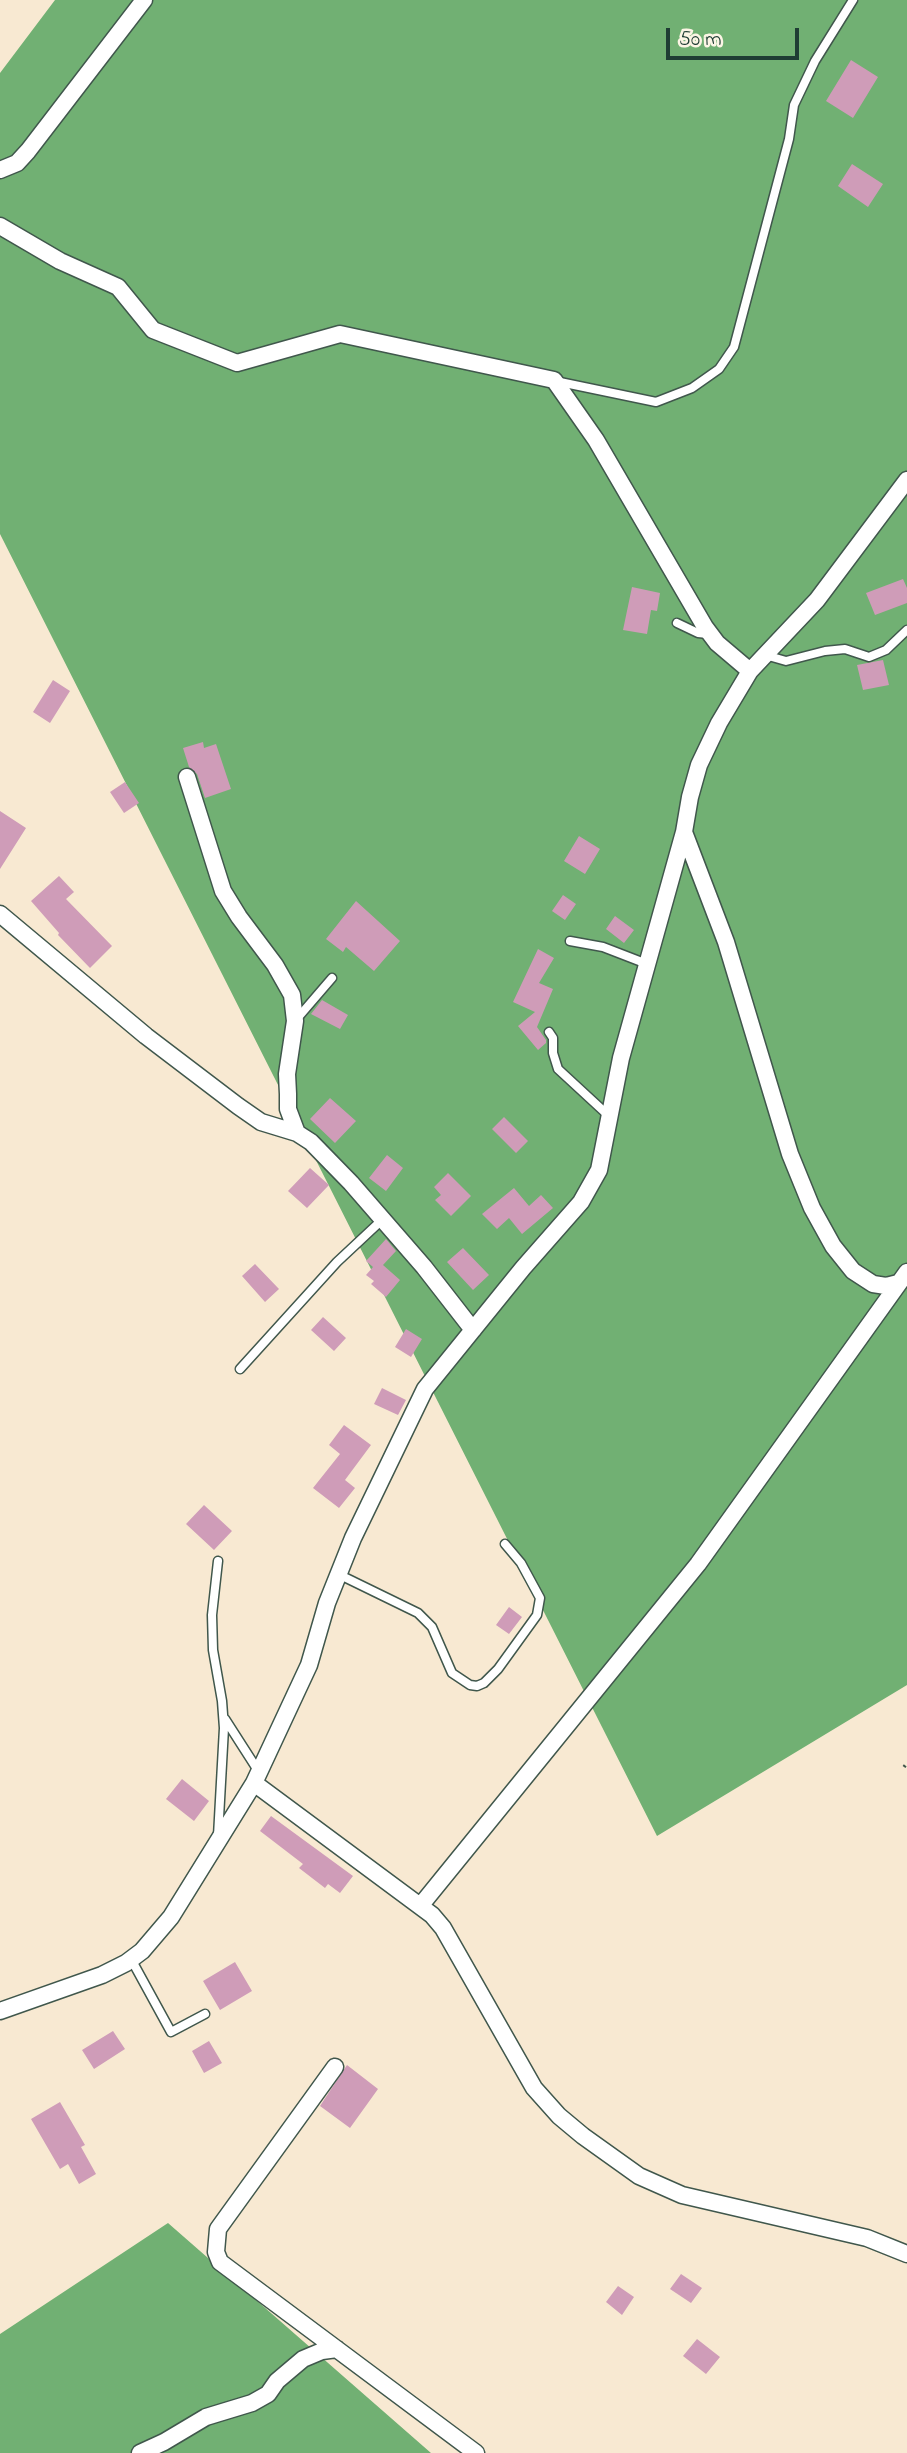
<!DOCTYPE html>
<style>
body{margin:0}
#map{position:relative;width:907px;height:2453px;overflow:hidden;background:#f8e9d2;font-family:"Indie Flower",sans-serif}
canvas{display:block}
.scale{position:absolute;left:666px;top:28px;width:133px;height:32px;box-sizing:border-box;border:4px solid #1f3d34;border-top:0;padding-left:9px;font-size:21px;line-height:24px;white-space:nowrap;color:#1f3d34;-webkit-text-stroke:5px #fcf5e5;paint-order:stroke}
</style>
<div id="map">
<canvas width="907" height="2453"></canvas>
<div class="scale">50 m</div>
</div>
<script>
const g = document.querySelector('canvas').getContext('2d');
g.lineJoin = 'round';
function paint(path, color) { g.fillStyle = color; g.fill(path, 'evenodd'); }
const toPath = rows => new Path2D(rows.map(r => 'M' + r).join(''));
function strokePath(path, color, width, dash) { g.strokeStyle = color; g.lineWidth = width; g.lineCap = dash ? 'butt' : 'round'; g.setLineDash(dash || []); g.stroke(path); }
const forest = toPath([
 [55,0,907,0,907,1685,657,1836,0,534,0,73],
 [168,2223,431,2453,0,2453,0,2334]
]);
const building = toPath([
 [851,60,878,77,853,118,826,101],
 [852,164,883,184,868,207,838,186],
 [903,579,907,588,907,603,875,615,866,593],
 [632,587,660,593,657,611,651,610,647,634,623,630],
 [883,660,889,685,863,690,857,665],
 [53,680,70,691,50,723,33,712],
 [203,742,204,748,216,744,231,789,205,798,197,774,189,767,183,748],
 [125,782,139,803,124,813,110,792],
 [0,811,26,828,0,869],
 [579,836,600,849,585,874,564,861],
 [59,876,74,892,66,899,112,946,90,968,58,935,59,933,31,901],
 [563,895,576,904,565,920,552,911],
 [356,901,400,941,374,971,346,947,343,952,326,939],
 [615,916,634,930,624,943,606,929],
 [538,949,554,958,539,983,553,989,537,1027,546,1040,546,1043,538,1050,518,1026,535,1012,513,1002],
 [322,1000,348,1015,340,1029,311,1014],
 [330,1098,356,1121,335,1143,310,1119],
 [504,1117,528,1141,516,1153,492,1129],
 [387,1155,403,1168,386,1191,369,1178],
 [310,1168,329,1185,307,1208,288,1191],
 [448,1173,471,1196,451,1216,435,1200,441,1195,434,1187],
 [514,1188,529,1206,541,1195,553,1208,522,1234,509,1218,497,1229,482,1214],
 [386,1239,396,1251,383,1265,400,1280,386,1297,371,1284,374,1281,366,1275,373,1267,366,1261],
 [463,1248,489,1275,473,1290,447,1262],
 [255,1264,279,1289,265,1302,242,1276],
 [323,1317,346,1338,334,1351,311,1330],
 [406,1329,422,1339,411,1357,395,1347],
 [382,1388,406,1400,398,1415,374,1404],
 [344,1425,371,1445,345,1480,355,1488,339,1508,313,1488,340,1454,329,1445],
 [204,1505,232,1531,214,1550,186,1524],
 [509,1607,522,1617,509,1634,496,1625],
 [182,1779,209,1801,194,1821,166,1799],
 [271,1816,353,1876,340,1893,328,1884,325,1888,299,1868,303,1864,260,1831],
 [235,1962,252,1991,220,2010,203,1981],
 [113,2031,125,2049,94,2069,82,2050],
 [209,2041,222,2063,204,2073,192,2051],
 [347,2065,378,2089,350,2128,320,2106],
 [60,2102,85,2145,81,2147,96,2174,79,2184,68,2164,60,2169,31,2119],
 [681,2274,702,2288,691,2303,670,2289],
 [618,2286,634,2297,622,2315,606,2302],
 [697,2339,720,2357,706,2374,683,2356]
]);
const path = toPath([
 [904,1767,907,1763]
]);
const service = toPath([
 [555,381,656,402,692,388,719,369,734,347,789,139,794,105,815,61,853,0],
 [677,623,698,633,708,634],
 [765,655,786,661,825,651,845,649,869,657,886,650,907,630],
 [570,941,603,947,647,964],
 [295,1021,332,978],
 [549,1032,553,1038,553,1053,558,1069,610,1117],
 [240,1369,337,1262,383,1219],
 [338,1574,418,1613,432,1627,452,1673,470,1685,477,1686,484,1683,498,1669,537,1615,540,1598,521,1563,505,1544],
 [225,1719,259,1772],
 [218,1836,224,1728,222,1701,213,1650,212,1615,218,1561],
 [131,1959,171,2032,205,2014]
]);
const minor = toPath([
 [0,170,17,163,28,151,144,0],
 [0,226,60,261,118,287,153,330,237,363,340,334,554,380,596,440,705,627,717,643,750,671],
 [187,777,223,891,239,917,275,965,292,995,295,1021,287,1074,288,1094,288,1109,297,1133],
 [684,832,726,942,790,1154,812,1208,833,1246,853,1271,873,1284,886,1286,898,1283],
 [0,914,146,1036,238,1106,261,1122,297,1133,311,1142,351,1183,424,1267,473,1330],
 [254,1783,432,1915,443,1928,534,2088,559,2116,583,2136,639,2176,682,2195,867,2238,907,2254],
 [421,1905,698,1564,907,1272],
 [0,2011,102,1975,126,1963,142,1951,171,1917,254,1783,309,1665,327,1603,353,1538,425,1389,523,1268,581,1202,599,1170,621,1058,684,832,690,797,699,765,719,723,750,671,817,600,907,480],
 [335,2067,218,2229,216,2252,220,2262,476,2453],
 [140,2453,164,2442,206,2417,252,2403,268,2394,277,2381,303,2359,322,2351,337,2349]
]);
paint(forest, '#71b073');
paint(building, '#cf9cb8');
strokePath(service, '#40574c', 11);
strokePath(minor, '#40574c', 19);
strokePath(path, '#40574c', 3.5, [2, 5]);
strokePath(service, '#fff', 8);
strokePath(minor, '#fff', 16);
</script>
